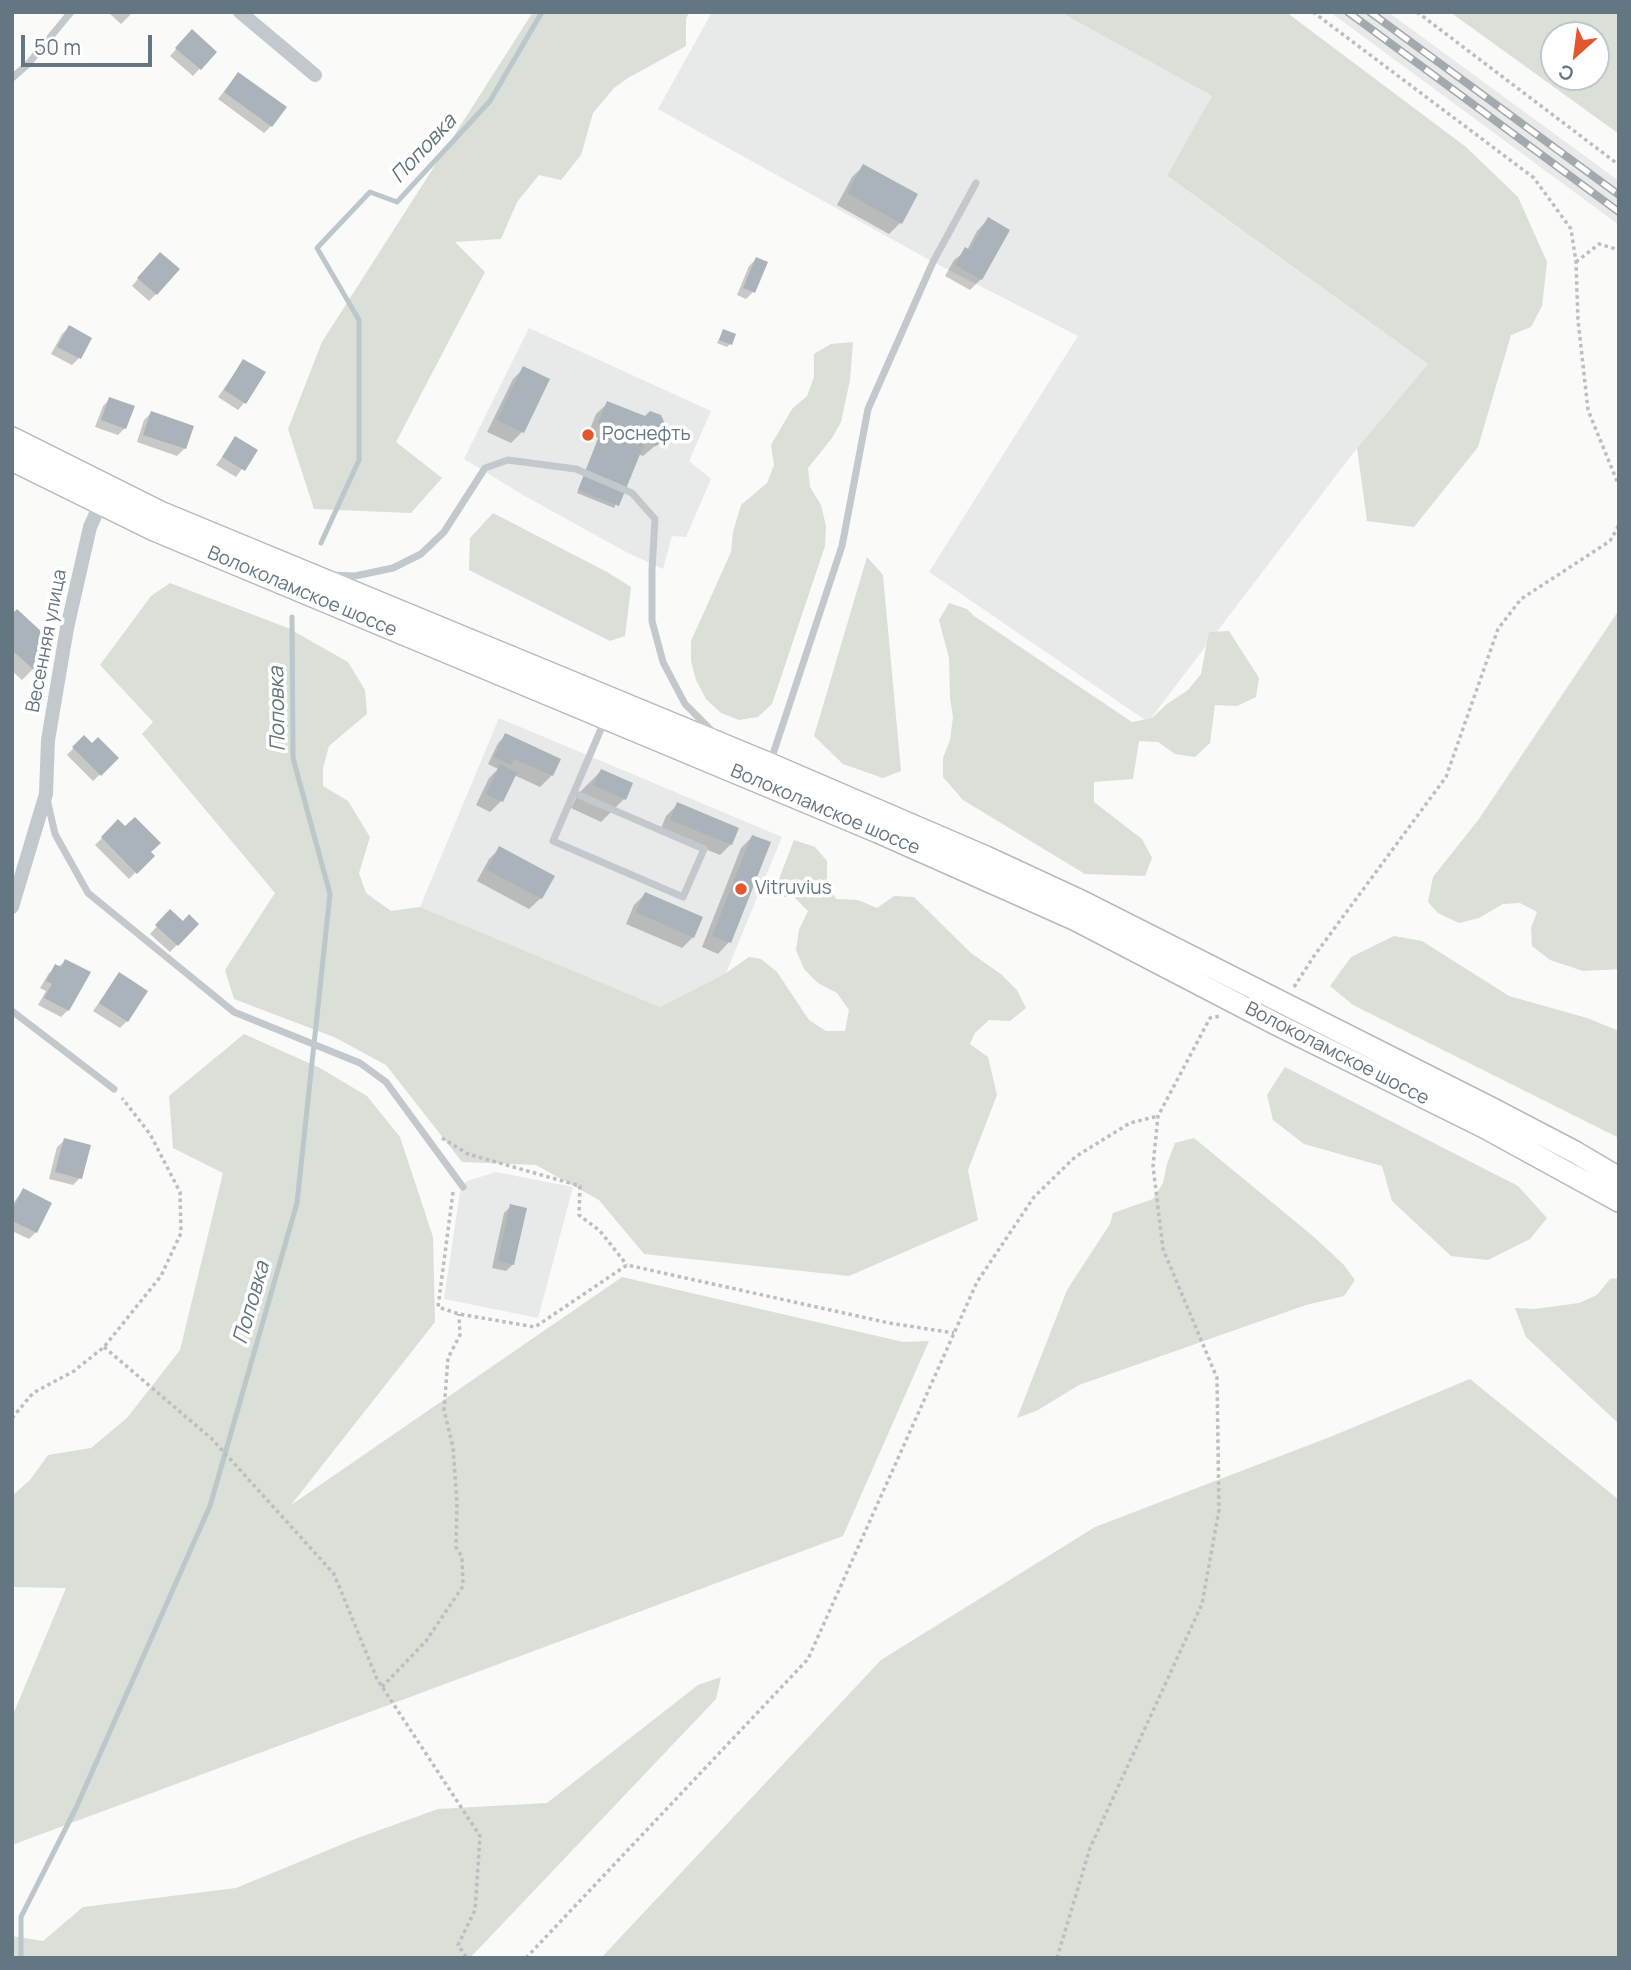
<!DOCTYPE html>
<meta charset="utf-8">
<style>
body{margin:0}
#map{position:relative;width:1631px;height:1970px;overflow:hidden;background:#fafaf8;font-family:Manrope,sans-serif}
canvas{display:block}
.frame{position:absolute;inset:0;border:14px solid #657683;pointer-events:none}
.north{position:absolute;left:1540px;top:21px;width:70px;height:70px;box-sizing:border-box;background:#fff;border:2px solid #c1c8cd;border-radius:50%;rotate:208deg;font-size:19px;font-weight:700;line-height:28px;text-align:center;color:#657683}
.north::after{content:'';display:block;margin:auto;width:24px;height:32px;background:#e4572e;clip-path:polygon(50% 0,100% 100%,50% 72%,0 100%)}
.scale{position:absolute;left:21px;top:35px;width:131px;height:32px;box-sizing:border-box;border:4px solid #657683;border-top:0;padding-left:9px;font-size:21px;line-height:24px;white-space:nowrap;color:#657683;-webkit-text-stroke:5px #fff;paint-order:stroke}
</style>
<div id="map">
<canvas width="1631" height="1970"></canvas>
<div class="frame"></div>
<div class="north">С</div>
<div class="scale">50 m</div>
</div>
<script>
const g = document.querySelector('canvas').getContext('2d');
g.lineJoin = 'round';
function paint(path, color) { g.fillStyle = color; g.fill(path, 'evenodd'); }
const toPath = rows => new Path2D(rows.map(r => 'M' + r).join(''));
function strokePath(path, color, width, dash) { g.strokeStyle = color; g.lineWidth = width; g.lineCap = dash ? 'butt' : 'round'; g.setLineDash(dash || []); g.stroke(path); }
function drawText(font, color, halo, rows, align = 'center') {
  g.font = font + ' Manrope,sans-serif'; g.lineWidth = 7; g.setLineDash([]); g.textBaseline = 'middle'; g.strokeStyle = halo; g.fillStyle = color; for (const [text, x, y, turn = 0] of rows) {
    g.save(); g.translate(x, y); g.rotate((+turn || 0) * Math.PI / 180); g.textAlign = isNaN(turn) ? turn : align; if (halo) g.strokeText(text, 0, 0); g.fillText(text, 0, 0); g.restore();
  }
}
const built = toPath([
 [712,12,1060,12,1212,96,1168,177,1428,364,1357,448,1148,722,929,572,1078,336,933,262,658,109],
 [1330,12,1388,12,1619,181,1619,225],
 [529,328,711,411,689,461,711,479,686,537,672,536,663,569,628,553,523,495,464,459],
 [499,718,782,837,726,973,660,1007,420,907],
 [496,1172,573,1187,538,1318,444,1299,460,1192,467,1181]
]);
const green = toPath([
 [533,12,689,12,686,19,686,46,628,78,614,88,593,113,581,155,561,180,539,175,517,202,501,239,455,242,485,272,396,442,442,478,411,513,314,509,288,429,322,342],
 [1060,12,1286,12,1466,147,1518,197,1547,262,1542,306,1531,327,1511,335,1478,447,1414,527,1367,521,1357,448,1428,364,1167,176,1212,96],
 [1450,12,1619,12,1619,134],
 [1554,35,1596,35,1596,77,1554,77],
 [853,342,850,380,841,422,832,438,808,468,810,487,821,505,826,526,825,546,772,704,758,717,739,720,721,713,706,699,696,680,691,661,691,641,731,552,733,532,741,505,767,483,774,465,771,445,792,409,807,396,814,377,814,354,831,344],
 [493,513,607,572,631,587,625,636,610,641,469,570,470,538],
 [867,557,883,575,901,771,883,778,843,764,814,736],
 [170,583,288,628,348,662,365,690,367,714,329,746,323,768,323,786,348,801,370,837,359,873,366,893,391,911,420,907,660,1007,726,973,749,957,761,959,777,972,809,1020,826,1031,845,1031,849,1010,837,993,818,983,804,969,796,950,799,930,808,911,794,897,772,897,794,840,815,847,827,861,827,882,836,899,858,900,877,908,894,896,914,897,971,953,1002,975,1017,990,1026,1008,1010,1021,989,1020,975,1033,970,1044,988,1057,997,1095,968,1170,978,1220,849,1276,644,1254,599,1200,536,1165,462,1162,386,1065,334,1037,234,999,225,970,275,893,142,734,153,722,100,665,151,596],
 [949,603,967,609,974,616,1132,722,1152,718,1167,704,1188,690,1201,674,1209,632,1229,631,1259,678,1256,697,1237,706,1215,705,1210,743,1195,757,1175,754,1158,742,1139,741,1133,779,1094,782,1094,802,1142,839,1152,858,1145,876,1085,874,963,800,943,777,943,758,950,740,953,717,950,698,949,658,939,620],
 [1619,610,1619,969,1583,971,1550,960,1532,946,1531,928,1537,912,1520,903,1503,904,1479,918,1459,923,1438,913,1428,902,1433,877,1479,819],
 [1394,936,1422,941,1509,996,1587,1018,1619,1031,1619,1138,1353,1005,1330,986,1351,957],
 [244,1034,320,1068,367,1096,400,1137,433,1237,435,1322,291,1505,622,1277,903,1342,929,1341,843,1536,12,1845,12,1717,66,1588,12,1587,12,1496,30,1480,48,1455,91,1448,127,1418,180,1350,223,1173,173,1148,169,1096],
 [1285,1067,1518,1186,1547,1218,1530,1239,1488,1260,1451,1256,1392,1201,1382,1166,1304,1144,1273,1120,1267,1095],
 [1194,1138,1314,1237,1343,1264,1355,1280,1344,1296,1306,1305,1079,1385,1038,1410,1017,1418,1067,1290,1110,1224,1113,1213,1153,1199,1163,1183,1167,1164,1175,1143],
 [1619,1278,1619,1424,1526,1337,1515,1308,1535,1309,1579,1303,1597,1295,1610,1279],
 [1470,1379,1619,1500,1619,1958,601,1958,881,1660,1095,1527,1330,1437],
 [721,1677,716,1699,470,1958,12,1958,12,1936,43,1941,83,1907,236,1888,355,1839,438,1809,547,1803,698,1685]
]);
const shadow = toPath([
 [108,12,133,12,121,24],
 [185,39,215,52,193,76,170,56],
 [238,74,271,126,264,133,218,99],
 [864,166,901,222,889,234,837,205,852,177],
 [988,219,981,279,970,290,945,276,954,260,967,250,977,231],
 [756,259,753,292,746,299,737,295,749,266],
 [153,261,156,294,149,301,132,286],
 [69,327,90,338,79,358,72,365,51,354,62,334],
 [723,331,730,344,727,347,717,343],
 [243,361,245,402,238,410,218,397],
 [524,368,522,432,511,443,487,432,513,379],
 [110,399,125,428,118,435,95,427,103,406],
 [608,403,661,441,643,456,638,454,614,508,577,493,598,438,588,434,596,414],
 [151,413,185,448,177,456,137,442,144,420],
 [236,439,255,451,236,477,216,465],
 [12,616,37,665,22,680,12,671],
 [505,736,559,760,552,775,540,787,514,775,501,801,490,812,476,805,489,778,498,769,488,764,498,743],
 [84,737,93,745,117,758,93,781,67,755],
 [601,771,624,799,601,822,571,808,578,794],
 [678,804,731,844,720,855,660,831,666,816],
 [118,822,152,856,129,879,95,845],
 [752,837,729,942,718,954,702,947,741,848],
 [500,848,541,898,529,909,477,881,489,859],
 [645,894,693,937,682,948,626,924,634,905],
 [170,912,183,923,197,924,170,952,150,934],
 [66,961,68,1010,61,1017,38,1005,46,991,40,988,49,973],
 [119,974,127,1021,120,1028,93,1011],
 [65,1140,80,1178,73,1185,49,1179,57,1147],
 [23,1190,36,1232,29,1239,12,1231,12,1205],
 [511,1206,513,1264,506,1271,492,1268,504,1213]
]);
const stream = toPath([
 [321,543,359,460,359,320,317,248,370,192,397,202,490,101,542,12],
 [21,1958,21,1917,76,1808,210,1506,297,1203,330,894,293,758,292,617]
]);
const building = toPath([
 [192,29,217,52,201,70,175,48],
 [238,72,287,107,272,127,224,92],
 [863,164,918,194,902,224,847,193],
 [988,217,1010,230,982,280,955,265,965,247,970,250],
 [160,252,180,269,157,295,137,278],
 [756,257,768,262,755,293,743,288],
 [69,325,92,338,81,359,57,347],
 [723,329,736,334,732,345,719,340],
 [243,359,266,372,246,404,224,390],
 [523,366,550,379,524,433,497,420],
 [109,397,135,406,126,429,101,420],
 [607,401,645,416,650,411,661,415,665,424,662,442,656,446,645,442,619,506,578,490,604,425,598,423],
 [151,411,194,426,186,449,143,435],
 [235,436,258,450,245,471,222,457],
 [17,609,44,634,38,666,34,670,12,650,12,614],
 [505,733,561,759,553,776,514,759,511,765,494,757],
 [84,735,92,743,98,737,119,758,101,776,72,747],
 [500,764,517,773,503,802,486,794],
 [601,769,633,783,626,800,593,785],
 [677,802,739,828,732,845,670,820],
 [135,817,161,843,151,852,155,856,137,874,101,837,118,819,125,826],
 [752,835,771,842,731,943,712,936],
 [499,846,555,876,542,899,487,870],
 [645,892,703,917,694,938,636,912],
 [170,909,183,921,189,914,199,924,178,946,155,925],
 [65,959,91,972,69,1011,44,998,52,984,46,981,55,964,61,967],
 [119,972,148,991,128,1022,99,1003],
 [64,1138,91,1145,82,1179,55,1172],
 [23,1188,52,1203,37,1233,12,1221,12,1210],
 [510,1204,527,1208,514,1265,498,1261]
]);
const path = toPath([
 [1313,12,1534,178,1571,229,1576,262,1578,320,1588,410,1619,486],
 [1417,12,1619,165],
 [1576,262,1599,244,1619,250],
 [1294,987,1314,956,1446,777,1498,629,1521,599,1610,541,1619,525],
 [442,1138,468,1154,580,1186,579,1215,600,1231,627,1265],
 [453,1192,438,1307,459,1314,535,1327,627,1265,889,1323,954,1333],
 [104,1347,212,1439,334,1574,377,1679,480,1836,475,1910,458,1945,467,1958],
 [12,1418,33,1393,74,1371,104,1347,161,1276,181,1233,180,1192,150,1134,122,1098],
 [382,1687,426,1641,463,1586,462,1557,456,1547,457,1504,453,1447,444,1410,448,1358,460,1335,459,1314],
 [526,1958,808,1659,977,1282,1034,1197,1075,1157,1130,1123,1158,1116],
 [1057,1958,1090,1848,1202,1604,1219,1510,1217,1378,1163,1249,1153,1166,1158,1116,1210,1018,1220,1016]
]);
const lane = toPath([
 [12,78,28,64,71,12],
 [331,575,355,576,393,568,421,554,444,532,485,468,508,460,576,469,632,493,655,519,652,570,652,621,663,662,685,704,715,734],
 [770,763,842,546,868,409,933,262,976,183],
 [574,793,704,849,683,897,553,841,604,722],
 [47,799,55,834,88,893,234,1012,360,1063,386,1082,463,1187],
 [12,1011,114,1089]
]);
const street = toPath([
 [240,12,315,75],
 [12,907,46,794,48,740,67,628,90,527,100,505]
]);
const primary = toPath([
 [12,438,160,512,770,764,986,857,1083,902,1491,1108,1575,1152,1619,1178],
 [12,460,154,530,878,832,1076,920,1274,1023,1484,1127,1619,1201]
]);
const rail = toPath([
 [1348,12,1619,212],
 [1370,12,1619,195]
]);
const markers = [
 [588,435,7,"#e4572e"],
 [741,889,7,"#e4572e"]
];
const poiNames = [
 ["Роснефть",602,435],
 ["Vitruvius",755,889]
];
const streetNames = [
 ["Волоколамское шоссе",302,592,23],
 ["Весенняя улица",47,641,-79],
 ["Волоколамское шоссе",825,810,23],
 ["Волоколамское шоссе",1337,1054,27]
];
const waterNames = [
 ["Поповка",424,149,-47],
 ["Поповка",278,709,-91],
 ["Поповка",252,1303,-74]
];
paint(built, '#e8e9e9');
paint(green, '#dadfd7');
paint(shadow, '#0003');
strokePath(stream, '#bbc7cb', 5);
paint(building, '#aab3b9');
strokePath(primary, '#b5babe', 24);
strokePath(path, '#bbbfc2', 3.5, [3.5, 3.5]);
strokePath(lane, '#c3c8cc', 7);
strokePath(street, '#c3c8cc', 14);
strokePath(primary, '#fff', 21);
strokePath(rail, '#a2aab0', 8);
strokePath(rail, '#fff', 5, [16]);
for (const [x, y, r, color] of markers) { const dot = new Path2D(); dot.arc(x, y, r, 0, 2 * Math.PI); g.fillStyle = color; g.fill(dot); strokePath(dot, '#fff', 2.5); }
drawText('19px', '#657683', '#fff', poiNames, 'left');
drawText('19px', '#657683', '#fff', streetNames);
drawText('italic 21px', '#60757c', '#fff', waterNames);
</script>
